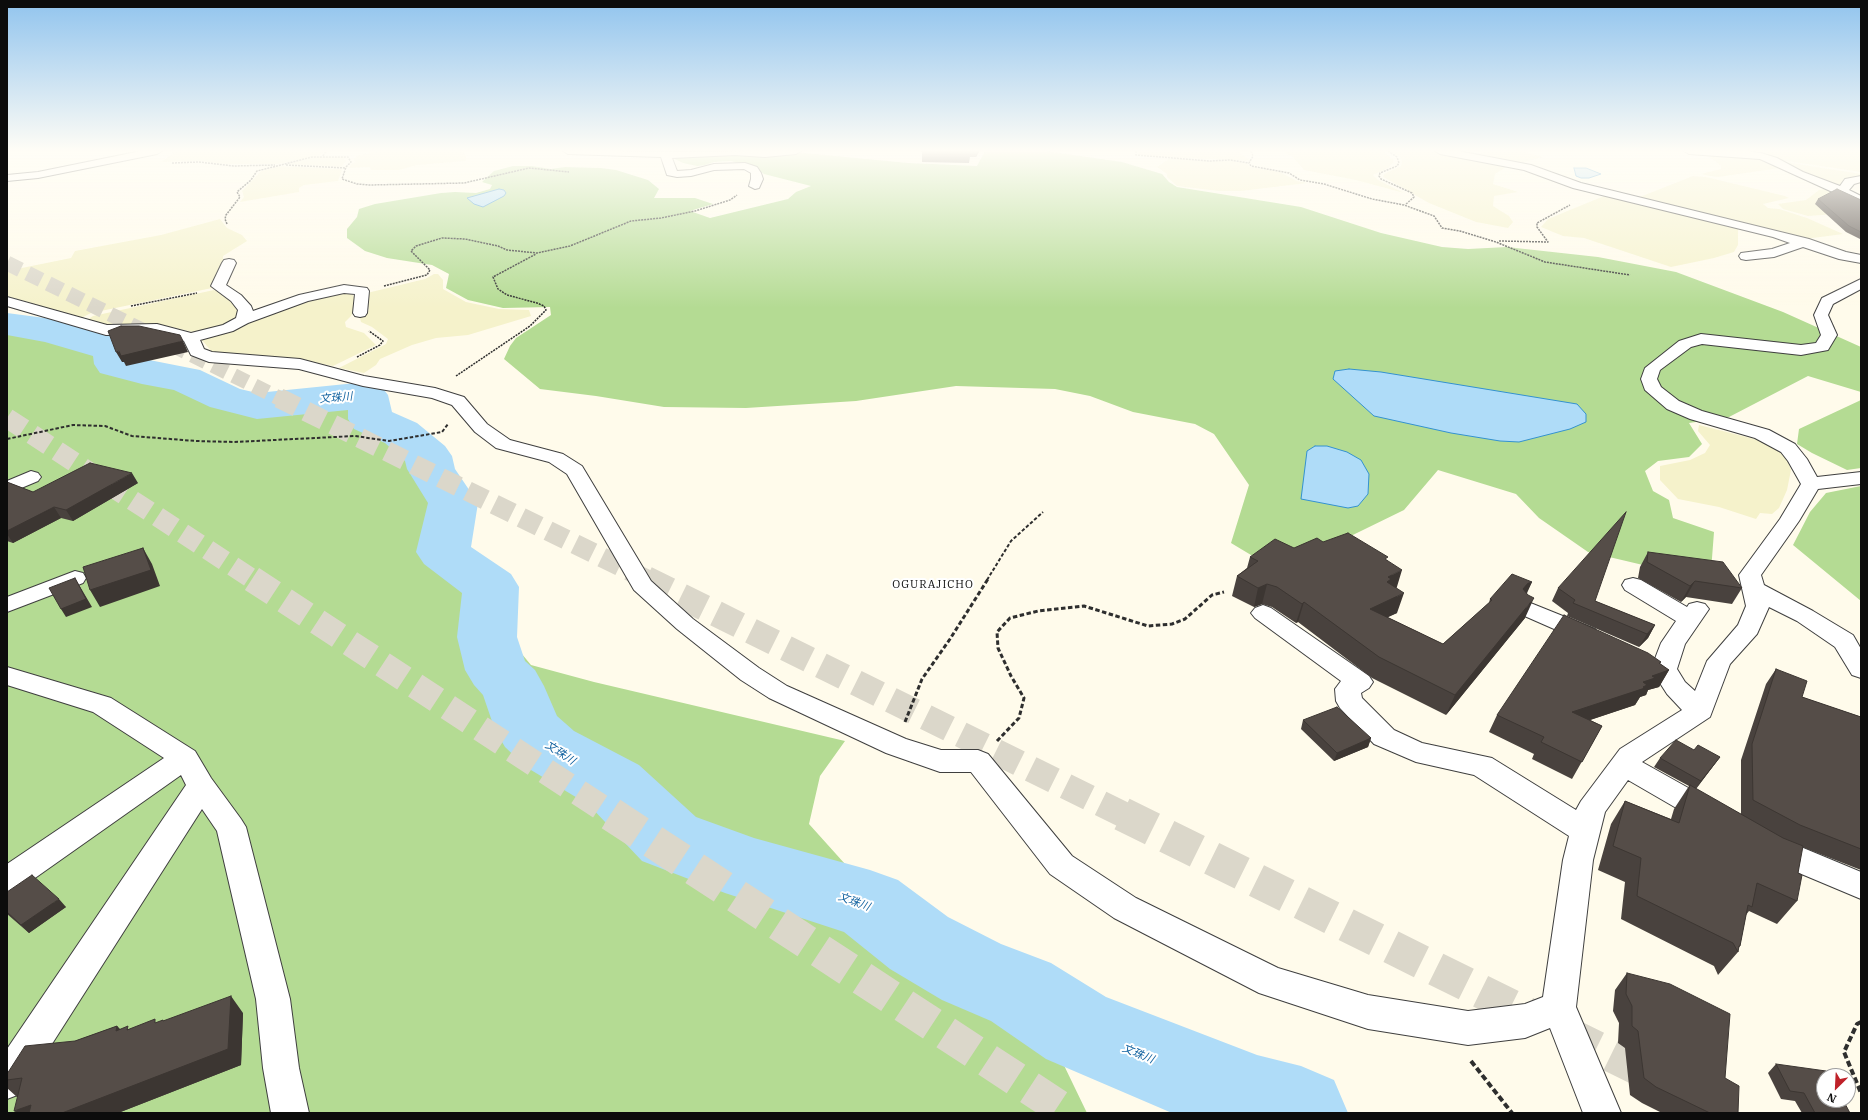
<!DOCTYPE html>
<meta charset="utf-8">
<style>
body{margin:0}
#map{position:relative;width:1868px;height:1120px;overflow:hidden;background:#fffbeb;font-family:"IBM Plex Serif",serif}
canvas{display:block}
.frame{position:absolute;inset:0;border:8px solid #0c0c0c;pointer-events:none}
.north{position:absolute;left:1816px;top:1068px;width:40px;height:40px;box-sizing:border-box;background:#fff;border:1px solid #9e9e9e;border-radius:50%;rotate:204deg;font-size:11px;font-weight:700;line-height:16px;text-align:center;color:#0c0c0c}
.north::after{content:'';display:block;margin:auto;width:14px;height:18px;background:#bf2129;clip-path:polygon(50% 0,100% 100%,50% 72%,0 100%)}
</style>
<div id="map">
<canvas width="1868" height="1120"></canvas>
<div class="frame"></div>
<div class="north">N</div>
</div>
<script>
const g = document.querySelector('canvas').getContext('2d');
g.lineJoin = 'round';
function paint(path, color) { g.fillStyle = color; g.fill(path, 'evenodd'); }
const toPath = rows => new Path2D(rows.map(r => 'M' + r).join(''));
function strokePath(path, color, width, dash) { g.strokeStyle = color; g.lineWidth = width; g.lineCap = dash ? 'butt' : 'round'; g.setLineDash(dash || []); g.stroke(path); }
function drawText(font, color, halo, rows, align = 'center') {
  g.font = font + ' "IBM Plex Serif","Noto Sans JP",serif'; g.lineWidth = 4; g.setLineDash([]); g.textBaseline = 'middle'; g.strokeStyle = halo; g.fillStyle = color; for (const [text, x, y, turn = 0] of rows) {
    g.save(); g.translate(x, y); g.rotate((+turn || 0) * Math.PI / 180); g.textAlign = isNaN(turn) ? turn : align; if (halo) g.strokeText(text, 0, 0); g.fillText(text, 0, 0); g.restore();
  }
}
const farmland = toPath([
 [171,151,323,151,320,156,278,164,225,164,198,161,161,162,174,153],
 [379,151,462,151,466,156,466,161,417,165,399,170,371,170,370,167,349,168,351,164,356,162,353,159,357,157,355,156],
 [1139,151,1237,151,1249,160,1246,161,1145,156,1139,155],
 [1282,151,1382,151,1394,160,1393,163,1388,168,1373,175,1378,180,1404,193,1356,180,1304,170,1292,156],
 [1391,151,1433,151,1509,165,1495,174,1493,184,1518,192,1494,196,1493,206,1509,216,1513,222,1508,228,1476,222,1429,203,1387,179,1383,177,1384,174,1401,166,1402,162,1400,157],
 [1488,151,1520,151,1543,157,1517,164,1475,155],
 [1752,151,1861,151,1861,172,1773,159],
 [1706,154,1766,159,1780,168,1718,177,1710,176,1701,174,1721,169,1721,166],
 [315,157,345,157,344,160,347,160,341,167,286,164],
 [1170,158,1204,161,1233,161,1247,163,1250,167,1280,172,1297,181,1307,183,1241,191,1219,191,1177,186,1167,177,1167,174,1157,167],
 [1779,161,1861,174,1861,177,1848,178,1841,185,1832,185,1795,170],
 [280,166,341,169,342,170,338,181,304,185,299,188,299,192,240,202,244,197,242,191,261,171],
 [1693,176,1706,177,1785,196,1789,198,1763,204,1768,208,1779,209,1807,218,1843,234,1805,239,1637,198],
 [1828,188,1861,206,1837,214,1808,216,1783,209,1778,204,1806,200,1819,190],
 [1604,196,1738,227,1738,245,1734,252,1714,258,1671,267,1584,238,1563,236,1541,227,1548,219],
 [220,219,227,228,242,235,247,241,223,256,223,264,213,281,212,288,91,313,81,318,7,296,7,271,71,258,75,251,161,235],
 [434,274,438,274,443,280,443,289,466,302,499,309,529,310,531,316,468,335,436,338,412,345,380,359,376,365,364,373,339,368,386,344,388,339,372,327,361,322,360,318,369,310,367,293,425,279],
 [214,290,222,293,232,303,237,310,239,318,224,325,198,333,162,325,107,326,87,320,93,316],
 [335,292,348,293,353,295,357,305,351,316,345,322,346,327,364,333,376,345,333,366,308,361,213,353,201,339,317,296],
 [1699,425,1766,442,1786,456,1791,470,1787,490,1779,508,1772,514,1760,513,1756,519,1719,507,1678,499,1660,480,1660,466,1690,460,1705,453,1710,445,1698,431]
]);
const forest = toPath([
 [624,151,784,151,908,163,977,166,985,151,1046,151,1122,162,1162,174,1169,182,1177,187,1301,207,1381,233,1442,247,1468,249,1507,247,1598,257,1676,272,1783,312,1861,347,1861,392,1808,376,1729,417,1689,423,1702,444,1689,457,1658,461,1645,471,1653,491,1669,500,1673,518,1714,532,1711,571,1643,565,1588,552,1539,518,1516,494,1438,470,1404,510,1318,552,1256,558,1231,543,1249,485,1214,434,1195,424,1133,412,1090,396,1055,389,956,386,856,401,746,408,664,407,596,396,540,389,504,359,510,346,516,338,551,315,550,307,503,308,468,300,446,288,449,274,432,265,387,258,365,251,347,238,347,229,357,217,359,209,375,204,441,193,455,192,476,193,490,189,492,185,482,182,494,171,513,166,532,166,551,169,565,167,601,168,616,170,648,180,659,189,654,198,695,198,713,204,690,211,710,218,788,199,796,192,811,186,764,174,756,168,731,161,714,162,705,165,697,166,683,163,675,159,667,152],
 [7,328,63,337,89,344,107,352,106,362,115,366,183,382,224,400,255,407,357,398,360,409,366,421,394,437,419,459,416,475,445,501,430,556,479,591,502,630,531,665,594,682,845,741,820,776,809,824,872,894,1059,1055,1087,1113,7,1113],
 [1861,400,1861,468,1847,470,1812,453,1797,444,1799,429],
 [1861,486,1861,601,1793,545,1810,512,1826,493]
]);
const water = toPath([
 [1574,168,1586,168,1601,174,1589,178,1581,178,1576,176,1574,168],
 [499,189,504,190,506,193,504,196,483,207,474,204,467,198,499,189],
 [1349,369,1381,372,1577,404,1586,414,1586,422,1570,429,1519,442,1500,441,1451,433,1374,416,1333,379,1335,371,1349,369],
 [1315,446,1327,446,1347,452,1361,460,1369,474,1368,494,1358,506,1348,508,1301,499,1307,451,1315,446]
]);
const river = toPath([
 [7,313,45,318,96,331,127,341,133,349,134,357,200,370,240,389,257,393,366,382,381,386,388,395,392,412,417,423,445,446,452,456,455,469,478,503,471,547,511,574,519,587,517,637,525,661,535,670,544,686,557,716,574,731,639,765,696,817,754,838,870,870,898,880,948,917,1001,944,1051,963,1106,997,1257,1055,1301,1066,1334,1080,1348,1113,1172,1113,1046,1059,991,1021,942,1000,890,969,844,932,725,893,642,861,589,805,526,767,505,747,495,730,483,695,474,685,465,670,457,637,462,593,424,564,416,552,428,503,407,469,405,461,385,443,354,429,348,419,348,410,257,419,210,407,174,390,142,384,100,373,94,364,93,356,45,342,7,335,7,313]
]);
const highwayTunnelFar3 = toPath([
 [7,263,281,399]
]);
const highwayTunnelFar2 = toPath([
 [279,398,648,580],
 [7,418,254,580]
]);
const highwayTunnelFar1 = toPath([
 [252,579,613,815],
 [646,579,1124,815]
]);
const highwayTunnel = toPath([
 [611,814,1068,1113],
 [1122,814,1537,1019],
 [1566,1033,1654,1076]
]);
const pathFar3 = toPath([
 [1136,151,1136,155,1210,161,1230,160,1249,163],
 [1251,151,1253,156,1249,163,1251,166,1289,173,1300,180,1324,184,1372,199,1404,205,1434,216,1442,228,1460,231,1496,242,1545,262,1630,275],
 [1388,151,1397,157,1399,163,1397,166,1380,173,1379,176,1381,179,1412,193,1414,197,1405,205],
 [323,156,326,151],
 [172,163,199,162,234,166,275,165],
 [286,165,346,168],
 [227,224,225,219,226,215,240,197,237,192,251,180,257,171,312,157,348,157,351,162,346,167,342,179,357,184,370,185,464,183,529,168,569,172],
 [1499,241,1548,242,1537,227,1537,223,1570,205],
 [384,286,427,275,430,270,411,251,416,246,442,238,465,239,498,246,507,250,537,253,570,246,631,221,661,218,695,211,730,200,737,195],
 [131,306,197,293],
 [357,357,380,345,383,341,369,331],
 [456,376,530,326,546,310,544,306,537,303,507,295,498,289,493,277,536,254]
]);
const pathFar2 = toPath([
 [7,439,73,425,105,426,132,436,196,441,234,442,355,436,389,441,442,432,448,424],
 [987,580,1011,541,1043,512]
]);
const pathFar1 = toPath([
 [905,722,922,679,950,639,988,579],
 [997,741,1019,718,1024,698,1011,676,998,648,997,632,1010,618,1038,611,1084,606,1148,626,1172,624,1185,619,1212,595,1224,592]
]);
const path = toPath([
 [1861,1022,1857,1024,1844,1052,1861,1093],
 [1471,1061,1512,1113]
]);
const minor = toPath([
 [141,151,162,151,157,154,38,178,7,181,7,175,38,172,141,151],
 [563,151,680,152,801,151,796,154,765,157,735,155,672,158,677,171,691,170,714,164,745,163,757,167,761,173,763,179,759,188,755,189,749,186,751,179,751,173,744,169,714,170,691,176,677,177,667,175,661,157,568,154,563,151],
 [1435,151,1458,151,1531,165,1581,183,1809,239,1846,252,1861,255,1861,263,1839,259,1803,247,1774,257,1746,260,1741,259,1739,256,1741,253,1772,249,1790,243,1773,237,1573,188,1524,170,1440,154,1435,151],
 [1684,151,1746,151,1761,153,1777,158,1803,172,1840,186,1845,179,1861,176,1861,182,1854,184,1849,190,1861,196,1861,205,1760,159,1689,154,1684,151],
 [229,259,234,260,236,263,226,285,241,295,251,306,253,311,299,295,344,285,367,288,369,291,367,313,365,316,360,317,355,316,353,313,355,294,344,293,308,301,248,323,233,331,200,340,204,349,212,352,300,359,364,376,435,388,464,397,487,424,510,440,563,454,582,466,651,581,693,619,759,668,787,686,906,739,941,750,978,750,988,754,1072,856,1136,898,1278,968,1368,995,1468,1011,1525,1004,1543,997,1563,860,1569,836,1474,775,1416,762,1374,744,1340,708,1336,701,1335,689,1341,681,1255,618,1251,613,1255,608,1263,605,1271,608,1369,676,1373,682,1369,688,1361,693,1362,698,1394,730,1422,743,1492,758,1576,810,1581,801,1620,749,1682,710,1667,694,1651,669,1661,643,1676,621,1625,590,1622,585,1625,580,1633,578,1641,580,1687,607,1689,604,1697,602,1705,604,1709,609,1685,644,1677,669,1685,682,1695,691,1707,661,1738,625,1746,606,1739,575,1780,519,1801,484,1788,461,1781,452,1755,438,1690,419,1667,409,1645,390,1641,379,1645,368,1679,341,1701,334,1801,345,1816,343,1821,335,1814,315,1822,298,1861,279,1861,289,1833,304,1828,315,1837,335,1828,350,1801,355,1702,344,1691,347,1660,370,1657,379,1661,387,1679,401,1702,411,1769,430,1795,444,1807,459,1817,477,1861,472,1861,484,1818,489,1799,521,1761,575,1764,585,1813,611,1853,635,1861,649,1861,678,1852,675,1835,647,1797,621,1769,607,1757,634,1730,664,1710,717,1642,762,1717,804,1722,812,1717,820,1707,824,1697,820,1628,780,1605,812,1593,860,1576,1007,1621,1113,1583,1113,1550,1028,1525,1038,1468,1045,1368,1029,1259,993,1114,918,1050,874,971,772,940,772,886,753,769,698,741,680,677,629,634,590,567,474,549,462,496,448,475,432,452,405,432,398,363,386,299,369,209,362,191,355,184,341,175,338,157,334,106,335,7,306,7,297,107,325,157,324,191,333,223,325,236,318,238,310,231,301,211,286,222,263,224,260,229,259],
 [31,471,38,473,41,477,38,481,7,494,7,481,31,471],
 [75,571,83,573,86,578,83,583,7,612,7,597,75,571],
 [1528,602,1595,629,1598,635,1595,641,1586,643,1520,614,1516,609,1520,604,1528,602],
 [7,667,111,698,195,751,211,778,241,819,246,827,290,999,299,1068,309,1113,271,1113,263,1068,256,999,217,831,202,809,20,1094,7,1099,7,1049,186,785,181,775,18,890,7,894,7,864,164,758,93,712,7,685,7,667],
 [1772,835,1861,872,1861,899,1761,857,1757,848,1761,839,1772,835]
]);
const wall = toPath([
 [922,151,979,151,976,157,970,157,969,163,922,162],
 [1818,199,1861,200,1861,239,1860,239,1846,232,1815,204],
 [7,482,33,492,138,483,73,521,61,518,13,543,7,541],
 [1294,548,1387,560,1396,588,1397,613,1387,617,1443,644,1489,603,1490,599,1532,582,1526,593,1525,618,1446,715,1372,678,1298,622,1296,623,1272,607,1262,604,1254,607,1232,596,1237,576,1247,568,1250,557],
 [1648,552,1742,588,1732,604,1686,597,1681,602,1638,578,1640,567],
 [1558,588,1595,601,1655,625,1648,638,1639,647,1567,616,1568,613,1552,601],
 [1660,664,1669,670,1659,687,1648,690,1646,695,1640,697,1635,705,1590,720,1602,726,1572,779,1532,759,1534,754,1489,732,1497,715],
 [1776,669,1802,697,1861,717,1861,870,1802,847,1798,873,1797,901,1777,924,1749,911,1746,915,1740,946,1738,949,1738,952,1718,975,1714,966,1621,919,1625,882,1598,870,1611,824,1625,801,1671,819,1674,809,1689,786,1654,767,1660,758,1694,750,1720,757,1696,789,1741,814,1741,760,1766,684],
 [1303,720,1371,738,1368,747,1334,761,1301,729],
 [7,892,66,907,29,933,7,914],
 [1627,973,1725,1078,1738,1113,1662,1113,1642,1103,1630,1095,1625,1048,1618,1043,1619,1023,1613,1011,1615,990],
 [243,1013,241,1065,118,1113,17,1113,18,1097,17,1097,7,1088,7,1074,75,1041,117,1026,120,1029,130,1029,164,1021],
 [1776,1064,1850,1113,1802,1113,1795,1101,1781,1099,1768,1073]
]);
const shadedWall = toPath([
 [976,151,979,151,976,157],
 [183,341,188,352,126,366,124,362,122,362,116,352],
 [132,473,138,483,73,521,66,510],
 [54,507,61,518,13,543,7,534,7,531],
 [143,548,152,564,160,586,100,607,90,590],
 [1402,570,1396,590,1380,601,1388,577],
 [75,578,92,607,66,617,61,609],
 [1695,581,1686,597,1681,602,1690,586],
 [1532,582,1523,602,1523,589,1528,583],
 [1267,584,1262,604,1254,607,1258,588],
 [1404,593,1397,613,1363,629,1370,609],
 [1534,598,1525,618,1446,715,1455,695],
 [1304,602,1298,622,1296,623,1302,604],
 [1655,625,1648,638,1639,647,1647,634],
 [1661,662,1654,675,1669,670,1659,687,1648,690,1646,695,1640,697,1635,705,1563,729,1572,712],
 [1371,738,1368,747,1334,761,1337,753],
 [1720,757,1714,765,1695,790,1701,781],
 [59,899,66,907,29,933,21,925],
 [231,996,243,1013,241,1065,118,1113,62,1113],
 [117,1026,131,1042,116,1031],
 [31,1105,39,1113,17,1113,14,1111]
]);
const building = toPath([
 [922,151,970,151,970,153,922,152,922,151],
 [1837,189,1861,200,1861,232,1849,226,1818,199,1837,189],
 [121,326,139,326,180,335,183,341,121,356,119,351,116,352,108,331,121,326],
 [90,463,132,473,66,510,54,507,7,531,7,482,33,492,90,463],
 [1626,512,1595,601,1655,625,1647,634,1573,603,1575,600,1558,588,1626,512],
 [1348,533,1388,557,1385,559,1402,570,1388,577,1391,579,1387,582,1404,593,1370,609,1443,644,1492,600,1490,599,1512,574,1532,582,1528,583,1523,589,1528,595,1534,598,1455,695,1379,657,1304,602,1302,604,1277,587,1267,584,1258,588,1237,576,1258,561,1250,557,1275,539,1294,548,1317,538,1323,542,1348,533],
 [143,548,151,570,90,590,83,567,143,548],
 [1648,552,1723,562,1742,588,1695,581,1690,586,1647,562,1648,552],
 [75,578,86,599,61,609,49,588,75,578],
 [1564,615,1648,653,1661,662,1659,663,1669,670,1652,676,1655,678,1643,682,1647,685,1643,687,1645,688,1572,712,1602,726,1582,762,1541,742,1544,737,1497,715,1564,615],
 [1776,669,1807,681,1802,697,1861,717,1861,849,1800,825,1753,800,1752,744,1776,669],
 [1337,707,1371,738,1337,753,1303,720,1337,707],
 [1676,740,1694,750,1698,745,1720,757,1701,781,1660,758,1676,740],
 [1690,785,1783,838,1803,846,1798,873,1802,875,1797,901,1757,883,1752,907,1748,905,1740,946,1739,946,1738,952,1733,943,1637,896,1641,858,1613,846,1625,801,1679,823,1690,785],
 [32,875,59,899,21,925,7,912,7,892,32,875],
 [1627,973,1670,984,1730,1014,1725,1078,1739,1086,1738,1113,1710,1113,1656,1087,1644,1078,1638,1031,1632,1026,1632,1006,1626,994,1627,973],
 [231,996,228,1049,62,1113,29,1113,31,1105,14,1111,22,1078,7,1080,7,1074,25,1046,75,1041,117,1026,116,1031,128,1026,127,1030,155,1019,155,1023,163,1020,163,1021,231,996],
 [1776,1064,1826,1071,1829,1076,1824,1076,1824,1100,1843,1100,1850,1113,1815,1113,1804,1093,1790,1091,1776,1064]
]);
const waterNames = [
 ["文珠川",336,398,-5],
 ["文珠川",560,753,33],
 ["文珠川",854,902,20],
 ["文珠川",1138,1054,22]
];
const neighbourhoodNames = [
 ["OGURAJICHO",933,585]
];
paint(farmland, '#f5f2cb');
paint(forest, '#b4db93');
paint(water, '#afdcf8');
strokePath(water, '#3492d0', 1);
paint(river, '#afdcf8');
strokePath(highwayTunnelFar3, '#dbd7ca', 15, [15, 8]);
strokePath(highwayTunnelFar2, '#dbd7ca', 20, [20, 10]);
strokePath(highwayTunnelFar1, '#dbd7ca', 26, [26, 13]);
strokePath(highwayTunnel, '#dbd7ca', 34, [34, 16]);
strokePath(minor, '#3f3f3f', 2);
strokePath(pathFar3, '#2e2e2e', 1.5, [2, 1]);
strokePath(pathFar2, '#2e2e2e', 2, [3.5, 2]);
strokePath(pathFar1, '#2e2e2e', 3, [4.5, 2.5]);
strokePath(path, '#2e2e2e', 4, [6, 3]);
paint(minor, '#fff');
paint(wall, '#49423e');
paint(shadedWall, '#3c3632');
paint(building, '#554d48');
strokePath(building, '#3c3632', 1);
const sky = g.createLinearGradient(0, 0, 0, 308);
sky.addColorStop(0, '#91c4ee');
sky.addColorStop(0.49, '#fffdf6');
sky.addColorStop(1, '#fffdf600');
g.fillStyle = sky;
g.fillRect(0, 0, 1868, 308);
drawText('italic 11px', '#1363a0', '#fff', waterNames);
g.letterSpacing = '1px';
drawText('11px', '#0c0c0c', '#fff', neighbourhoodNames);
g.letterSpacing = '0px';
</script>
